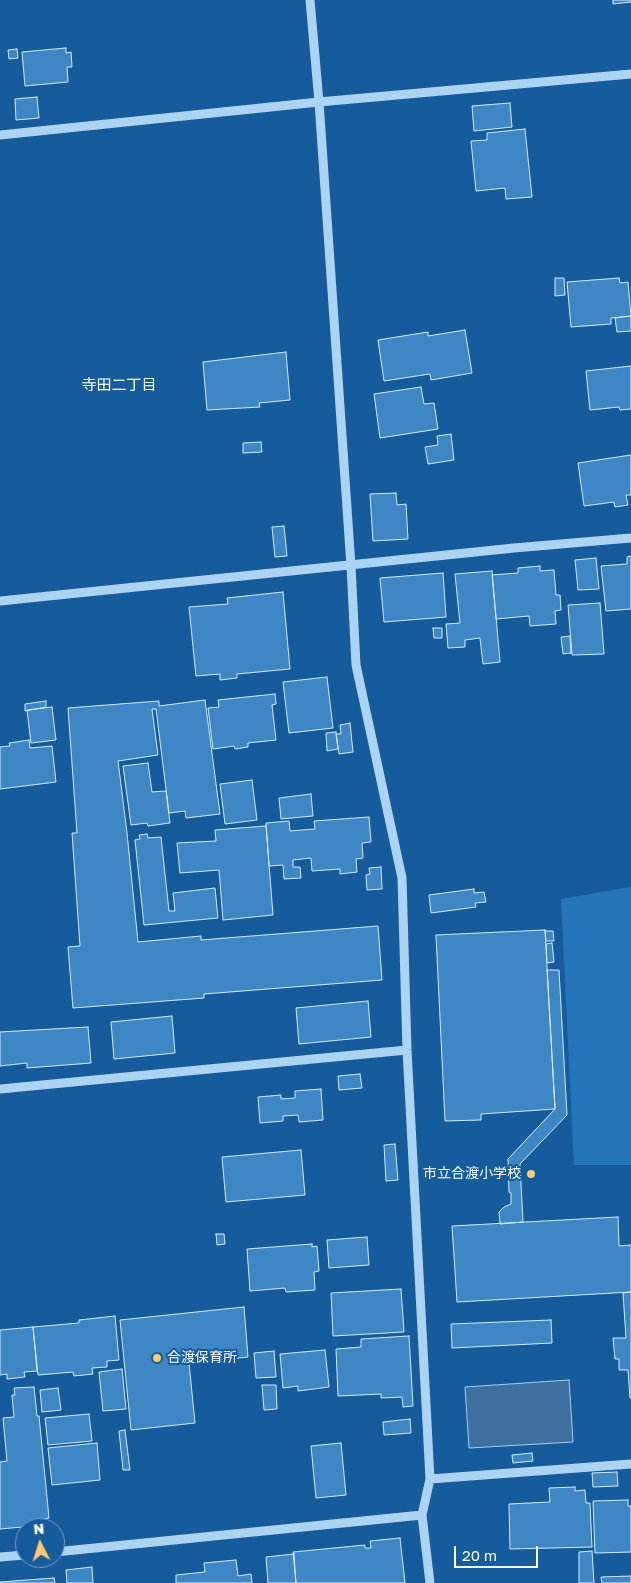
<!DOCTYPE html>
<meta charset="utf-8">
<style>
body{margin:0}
#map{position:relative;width:631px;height:1583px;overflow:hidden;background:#165c9d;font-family:"Golos Text",sans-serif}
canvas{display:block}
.north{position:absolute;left:15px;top:1518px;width:50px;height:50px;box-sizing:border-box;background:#165c9d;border:1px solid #739dc4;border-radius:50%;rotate:355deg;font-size:14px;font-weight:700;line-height:20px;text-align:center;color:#fff}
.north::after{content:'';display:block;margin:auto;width:18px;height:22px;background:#ffc96f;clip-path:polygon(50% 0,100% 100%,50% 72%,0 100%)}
.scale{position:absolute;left:454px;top:1546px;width:84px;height:22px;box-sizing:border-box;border:2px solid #fff;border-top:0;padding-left:6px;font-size:15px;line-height:18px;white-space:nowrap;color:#fff;-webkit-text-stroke:4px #165c9d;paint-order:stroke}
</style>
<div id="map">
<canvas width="631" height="1583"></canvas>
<div class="north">N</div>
<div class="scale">20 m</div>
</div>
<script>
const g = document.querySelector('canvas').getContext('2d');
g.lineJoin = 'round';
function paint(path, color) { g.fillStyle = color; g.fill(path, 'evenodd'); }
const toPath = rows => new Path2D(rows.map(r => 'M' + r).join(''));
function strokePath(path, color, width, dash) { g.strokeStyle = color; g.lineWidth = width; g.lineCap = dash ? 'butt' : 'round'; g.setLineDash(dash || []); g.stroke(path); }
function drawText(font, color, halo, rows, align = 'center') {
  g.font = font + ' "Golos Text","Noto Sans JP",sans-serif'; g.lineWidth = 4; g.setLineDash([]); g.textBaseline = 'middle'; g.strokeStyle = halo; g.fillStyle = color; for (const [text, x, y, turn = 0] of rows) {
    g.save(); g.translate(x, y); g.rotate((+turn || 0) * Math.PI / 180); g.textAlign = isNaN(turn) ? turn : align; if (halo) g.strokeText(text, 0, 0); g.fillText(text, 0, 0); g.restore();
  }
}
const green = toPath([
 [631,887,631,1165,574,1165,561,899]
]);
const water = toPath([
 [569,1380,573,1442,469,1448,465,1387,569,1380]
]);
const building = toPath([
 [613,0,631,0,631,2,613,4,613,0],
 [66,48,66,53,71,52,72,67,67,67,68,82,25,86,22,52,66,48],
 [17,49,18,58,9,59,8,50,17,49],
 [37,97,39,118,16,120,15,99,37,97],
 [510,103,512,127,474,131,472,106,510,103],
 [525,129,532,197,506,199,505,188,476,191,471,141,487,140,487,133,525,129],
 [555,278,564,278,565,295,555,296,555,278],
 [619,278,620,283,628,282,631,316,611,318,611,324,571,327,567,282,619,278],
 [631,316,631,331,617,332,615,318,631,316],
 [465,330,472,373,431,380,430,374,384,381,378,340,428,332,428,336,465,330],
 [286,352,290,400,259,403,260,407,207,410,203,362,286,352],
 [631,366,631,409,620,410,619,407,590,410,586,371,631,366],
 [421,387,424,404,434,403,438,429,380,438,374,394,421,387],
 [451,434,454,460,428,464,425,447,438,445,437,436,451,434],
 [261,442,262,452,243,453,243,443,261,442],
 [631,455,631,495,626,495,628,505,615,507,614,502,584,506,578,463,631,455],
 [396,493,397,505,406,504,408,539,373,541,370,494,396,493],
 [284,526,287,556,275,557,272,527,284,526],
 [631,556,631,609,606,611,601,566,627,564,627,557,631,556],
 [596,558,599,589,578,590,575,560,596,558],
 [540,566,540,571,554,570,556,595,560,595,561,610,555,611,556,624,530,626,529,616,496,619,492,575,518,573,518,568,540,566],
 [492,571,500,662,483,664,480,638,465,640,465,647,448,648,446,624,460,623,455,574,492,571],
 [443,573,446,617,384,622,380,578,443,573],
 [283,592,290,669,237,674,237,678,220,680,220,674,196,676,189,607,228,604,227,598,283,592],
 [600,603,604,654,572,655,568,605,600,603],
 [433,628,442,628,442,638,434,638,433,628],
 [570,636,571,653,563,654,561,637,570,636],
 [327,677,333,728,289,733,283,682,327,677],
 [275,694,276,704,272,705,276,740,248,743,248,747,235,749,234,746,213,749,208,708,219,707,218,700,275,694],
 [205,700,220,814,186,818,185,811,169,813,156,709,152,709,158,755,118,761,127,833,138,942,201,936,201,940,378,926,382,980,204,994,204,998,73,1008,68,947,80,946,72,833,77,833,68,708,159,701,159,706,205,700],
 [46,701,46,707,25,711,25,704,46,701],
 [52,707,56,740,31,743,27,710,52,707],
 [350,723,353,752,339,754,336,734,341,734,340,725,350,723],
 [336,732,338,749,327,751,326,733,336,732],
 [29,740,30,748,52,746,56,782,0,789,0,747,10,746,9,743,29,740],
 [148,763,152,792,166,791,170,823,148,826,147,823,131,825,123,766,148,763],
 [252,780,257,820,225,824,220,784,252,780],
 [311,794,313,816,281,819,279,798,311,794],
 [369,817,371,842,362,843,363,858,356,859,357,872,340,874,340,869,312,871,311,858,293,860,293,867,300,867,301,878,284,879,283,865,269,866,266,823,289,821,290,831,315,829,314,821,369,817],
 [266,826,273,915,223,920,219,870,180,873,177,843,216,841,215,830,266,826],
 [147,834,148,838,161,837,169,911,175,911,173,893,215,888,218,918,144,925,135,840,140,839,139,835,147,834],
 [381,867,382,889,367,890,366,875,370,874,369,868,381,867],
 [474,889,474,893,484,892,486,902,475,903,476,907,431,913,429,895,474,889],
 [545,930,555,1109,481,1114,481,1120,445,1121,436,935,545,930],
 [545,931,553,931,554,941,546,941,545,931],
 [552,943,554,962,547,963,546,944,552,943],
 [547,970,559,970,567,1115,520,1164,523,1222,500,1224,499,1212,504,1207,511,1204,511,1193,509,1192,508,1159,555,1109,547,970],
 [368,1001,371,1037,299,1044,296,1008,368,1001],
 [172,1016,175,1053,114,1059,111,1022,172,1016],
 [88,1027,91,1063,27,1068,27,1063,0,1066,0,1032,88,1027],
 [360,1074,362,1088,339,1090,338,1076,360,1074],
 [321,1089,323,1120,299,1122,298,1115,283,1116,283,1121,260,1123,258,1097,281,1095,281,1099,295,1098,295,1091,321,1089],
 [395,1144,398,1180,386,1181,384,1145,395,1144],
 [301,1150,305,1195,226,1202,222,1157,301,1150],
 [618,1217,619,1246,631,1245,631,1292,457,1302,452,1226,618,1217],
 [216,1234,224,1234,225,1244,217,1245,216,1234],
 [367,1237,369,1265,329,1268,327,1240,367,1237],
 [312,1244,312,1247,317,1246,319,1271,314,1272,315,1290,286,1292,285,1288,250,1291,247,1249,312,1244],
 [401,1289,404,1332,333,1336,331,1293,401,1289],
 [631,1292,631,1398,630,1398,628,1370,619,1370,619,1359,615,1359,613,1338,626,1338,623,1293,631,1292],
 [244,1307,248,1357,189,1363,195,1423,131,1430,120,1320,244,1307],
 [115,1316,119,1360,107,1361,107,1367,92,1368,93,1374,74,1376,73,1372,38,1375,33,1327,79,1323,79,1320,115,1316],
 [551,1320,552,1343,452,1348,451,1324,551,1320],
 [33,1327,37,1371,24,1372,25,1377,7,1379,7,1374,0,1375,0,1330,33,1327],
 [409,1336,413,1406,403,1407,402,1397,381,1398,381,1394,338,1396,336,1349,361,1347,361,1339,409,1336],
 [325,1350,329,1387,298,1391,298,1386,283,1388,280,1354,325,1350],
 [274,1351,276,1377,256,1378,254,1353,274,1351],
 [122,1369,126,1409,103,1411,99,1372,122,1369],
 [262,1385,276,1385,277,1409,264,1410,262,1385],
 [34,1387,37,1416,39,1416,49,1518,44,1519,45,1525,0,1529,0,1462,7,1461,3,1418,14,1417,12,1395,15,1395,14,1388,34,1387],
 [58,1388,61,1410,42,1412,40,1390,58,1388],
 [89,1414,92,1441,48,1445,45,1418,89,1414],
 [410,1419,411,1433,384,1435,383,1422,410,1419],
 [125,1430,130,1470,123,1470,119,1431,125,1430],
 [97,1443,100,1480,52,1485,48,1448,97,1443],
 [341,1443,346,1495,316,1498,311,1446,341,1443],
 [532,1453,533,1461,513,1463,512,1455,532,1453],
 [617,1472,618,1486,593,1487,592,1473,617,1472],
 [575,1487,575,1491,585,1490,586,1503,590,1503,592,1547,510,1549,509,1504,550,1502,549,1488,575,1487],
 [628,1500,628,1506,631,1506,631,1552,595,1553,593,1501,628,1500],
 [400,1538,405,1583,296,1583,293,1552,365,1545,365,1548,371,1548,370,1541,400,1538],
 [592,1551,594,1583,579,1583,579,1552,592,1551],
 [294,1554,296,1583,268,1583,266,1557,294,1554],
 [236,1560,238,1576,251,1574,252,1583,176,1583,176,1575,205,1572,204,1563,236,1560],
 [92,1567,93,1583,67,1583,66,1570,92,1567],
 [631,1576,631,1583,602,1583,601,1577,631,1576],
 [54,1578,55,1583,0,1583,0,1582,54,1578]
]);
const minor = toPath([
 [310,0,319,102,351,566,356,665,402,878,407,1050,430,1479,422,1515,430,1583],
 [0,135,319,102,631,74],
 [0,601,514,548,631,538],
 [0,1089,407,1050],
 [430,1479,631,1464],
 [55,1552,422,1515],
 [0,1557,25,1555]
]);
const markers = [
 [531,1174,5,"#ffc96f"],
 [157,1358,5,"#ffc96f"]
];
const poiNames = [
 ["市立合渡小学校",521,1174],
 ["合渡保育所",167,1358,"left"]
];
const neighbourhoodNames = [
 ["寺田二丁目",119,385]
];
paint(green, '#2575ba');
paint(water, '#3e6f9e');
strokePath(water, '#9fcff5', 1);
paint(building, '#3e86c4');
strokePath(building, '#d5ebfd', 1);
strokePath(minor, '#add3f3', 9);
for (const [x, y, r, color] of markers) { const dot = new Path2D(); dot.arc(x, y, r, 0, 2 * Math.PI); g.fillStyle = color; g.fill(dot); strokePath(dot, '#165c9d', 2); }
drawText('14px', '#fff', '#165c9d', poiNames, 'right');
drawText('15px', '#fff', '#165c9d', neighbourhoodNames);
</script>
